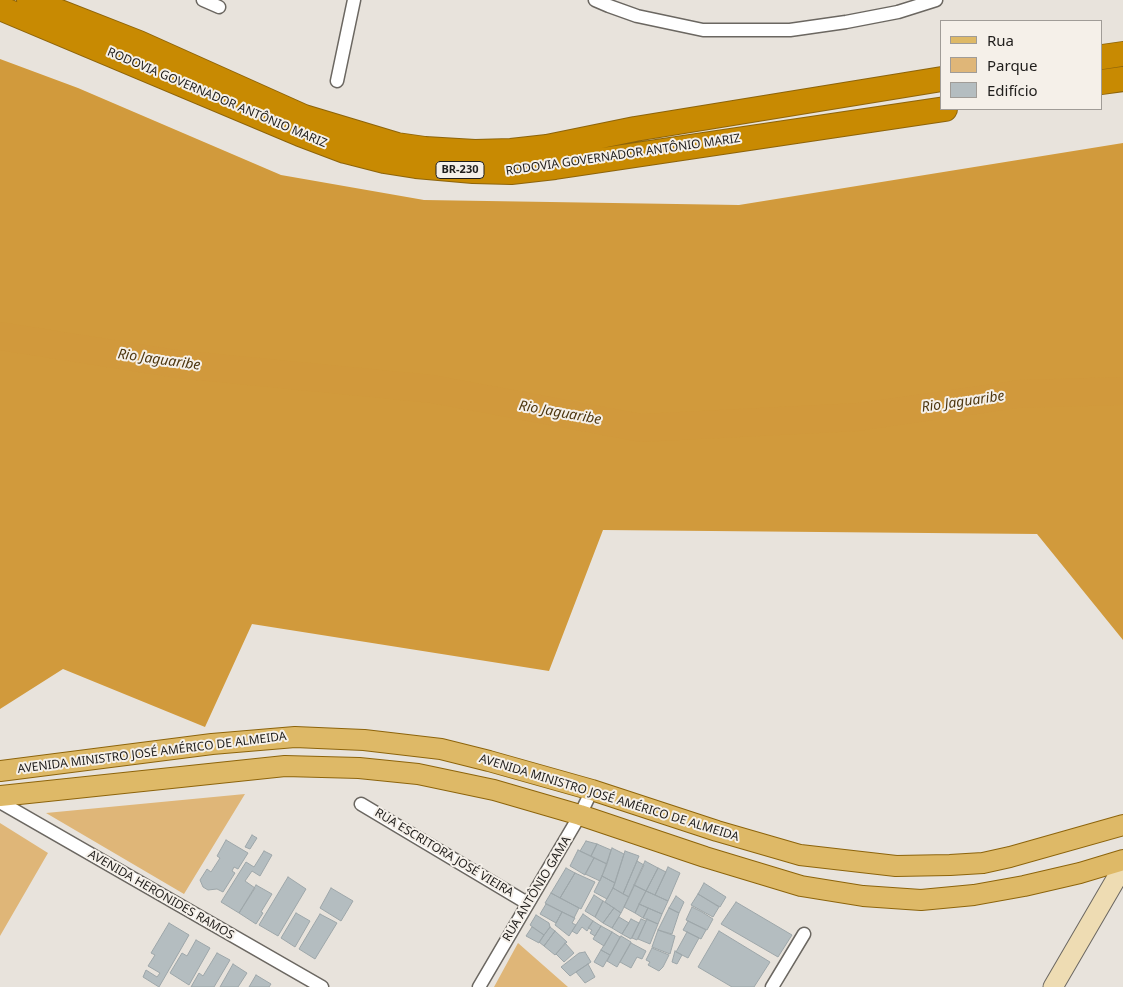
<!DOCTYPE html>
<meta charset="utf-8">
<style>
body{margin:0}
#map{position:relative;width:1123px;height:987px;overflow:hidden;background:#e8e3dc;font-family:"Noto Sans",sans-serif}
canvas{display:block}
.legend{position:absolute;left:940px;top:20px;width:162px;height:90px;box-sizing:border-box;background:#f5f0e9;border:1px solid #a09c97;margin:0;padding:6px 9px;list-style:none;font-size:15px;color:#201e1c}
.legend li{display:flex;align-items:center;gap:10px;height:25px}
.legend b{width:25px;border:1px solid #a09c97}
</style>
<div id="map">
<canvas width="1123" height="987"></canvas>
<ul class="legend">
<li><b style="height:6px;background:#deb967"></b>Rua</li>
<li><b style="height:14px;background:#dfb678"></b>Parque</li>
<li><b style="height:14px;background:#b4bdc0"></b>Edifício</li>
</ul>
</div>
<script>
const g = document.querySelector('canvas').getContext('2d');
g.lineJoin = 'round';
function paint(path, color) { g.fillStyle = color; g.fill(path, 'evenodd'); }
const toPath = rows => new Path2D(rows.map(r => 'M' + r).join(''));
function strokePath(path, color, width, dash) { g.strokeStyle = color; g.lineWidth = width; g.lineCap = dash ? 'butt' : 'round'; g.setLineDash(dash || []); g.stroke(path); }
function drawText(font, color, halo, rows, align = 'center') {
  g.font = font + ' "Noto Sans",sans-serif'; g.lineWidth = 4; g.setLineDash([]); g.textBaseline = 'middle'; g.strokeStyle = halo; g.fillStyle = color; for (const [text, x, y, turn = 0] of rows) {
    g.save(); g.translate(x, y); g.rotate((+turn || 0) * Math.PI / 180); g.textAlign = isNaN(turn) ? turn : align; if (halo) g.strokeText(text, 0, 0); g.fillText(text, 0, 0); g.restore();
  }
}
const green = toPath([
 [245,794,184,894,46,813],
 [0,823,48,853,0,936],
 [518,943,568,987,494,987]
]);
const forest = toPath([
 [0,59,78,88,281,175,424,200,739,205,1123,143,1123,640,1037,534,603,530,549,671,252,624,205,727,63,669,0,709]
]);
const river = toPath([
 [0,336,177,364,432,389,641,428,858,417,1019,394,1123,391]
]);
const building = toPath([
 [252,835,257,838,250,849,245,847,252,835],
 [226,840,248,853,238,869,234,867,232,871,235,873,223,892,217,889,208,890,203,887,200,880,207,869,211,872,220,858,217,856,226,840],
 [586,841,597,844,591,856,580,851,586,841],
 [597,844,611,850,607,864,591,856,597,844],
 [612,848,624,854,615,883,602,876,612,848],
 [578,850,594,858,585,875,570,866,578,850],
 [264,851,272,855,260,876,252,871,245,881,255,888,239,913,221,902,246,862,254,867,264,851],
 [625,851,639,856,623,894,613,888,625,851],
 [594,858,607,864,600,881,585,874,594,858],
 [637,861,644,865,629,897,623,894,637,861],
 [645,861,658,868,646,891,634,885,645,861],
 [668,867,680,873,668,901,655,895,668,867],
 [566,868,575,873,560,898,551,893,566,868],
 [658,868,666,872,655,895,646,891,658,868],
 [575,873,595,882,581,909,560,898,575,873],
 [602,876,615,883,613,888,607,899,594,892,602,876],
 [288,877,306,889,278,936,259,925,288,877],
 [704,883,726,897,720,907,698,894,704,883],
 [256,885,272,894,261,912,263,913,256,924,239,913,256,885],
 [634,885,646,891,635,913,624,907,634,885],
 [331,888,353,901,341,921,320,908,331,888],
 [613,888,629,897,621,913,605,902,613,888],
 [646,891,668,901,662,914,639,904,646,891],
 [551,893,579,908,574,918,545,903,551,893],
 [698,894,719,907,713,917,691,905,698,894],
 [594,895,603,901,595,917,585,911,594,895],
 [676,896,684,902,679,913,669,908,676,896],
 [603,901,614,908,603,923,595,917,603,901],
 [736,902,792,935,778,957,721,924,736,902],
 [546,904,562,912,556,923,540,914,546,904],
 [639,904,648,908,643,918,635,913,639,904],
 [692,907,702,912,713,919,707,930,686,920,692,907],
 [614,908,621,913,612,928,603,923,614,908],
 [648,908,662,914,658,924,643,918,648,908],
 [669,908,679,913,672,934,658,930,669,908],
 [562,912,575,918,572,923,576,925,569,936,555,925,562,912],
 [296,913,310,921,295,947,281,938,296,913],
 [320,914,337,923,315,959,299,949,320,914],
 [583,914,593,921,587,931,582,927,577,934,572,931,583,914],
 [536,915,549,923,550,927,544,935,530,925,536,915],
 [619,917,629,923,622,934,612,928,619,917],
 [631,919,639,923,631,939,622,934,631,919],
 [641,919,646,921,637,940,632,938,641,919],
 [647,919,658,924,650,944,638,939,647,919],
 [593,921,601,926,595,936,590,933,592,930,588,928,593,921],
 [688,921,706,930,701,939,683,930,688,921],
 [169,923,189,935,159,987,143,977,146,970,157,977,160,973,148,966,155,955,151,953,169,923],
 [601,926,612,932,604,946,593,939,601,926],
 [532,927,544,935,539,943,526,936,532,927],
 [550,927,555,931,544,946,539,942,550,927],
 [658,930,675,936,670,954,652,947,658,930],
 [555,931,567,942,555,955,544,946,555,931],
 [719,931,770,962,754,987,732,987,698,967,719,931],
 [612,932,620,937,610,955,601,950,612,932],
 [687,932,699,938,688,958,676,952,687,932],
 [621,936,631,942,617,967,607,961,621,936],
 [196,940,210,948,189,985,170,973,182,953,187,956,196,940],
 [565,943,574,953,564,962,556,954,565,943],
 [631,943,646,951,642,959,637,957,631,968,620,962,631,943],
 [652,948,669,955,663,967,659,971,648,965,650,962,646,960,652,948],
 [601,950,610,955,603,967,594,962,601,950],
 [675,951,682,955,677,964,672,962,675,951],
 [585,952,591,962,570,976,561,967,579,953,585,952],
 [217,953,230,960,214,987,191,987,199,973,203,976,217,953],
 [233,964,247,973,238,987,220,987,233,964],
 [588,964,595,977,585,983,576,972,588,964],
 [256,975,271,984,269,987,249,987,256,975]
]);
const street = toPath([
 [203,0,219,7],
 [595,0,609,6,637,16,703,30,790,30,846,22,898,12,936,0],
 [337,81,354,0],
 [0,802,322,987],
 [361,804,527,903],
 [479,987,580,815,592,790],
 [772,987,804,934]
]);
const secondary = toPath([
 [1053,987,1123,867]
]);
const primary = toPath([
 [0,771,212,744,295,737,364,740,441,749,489,761,592,790,717,831,800,855,896,866,950,865,983,863,1010,857,1123,825],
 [0,796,285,766,359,768,418,774,494,790,580,815,705,857,801,886,863,896,921,900,974,895,1024,886,1080,873,1123,860]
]);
const highway = toPath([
 [29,0,139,43,304,117,397,145,425,149,475,152,511,151,547,147,635,129,942,79],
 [0,8,300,134,345,151,384,161,416,166,473,171,511,172,555,167,945,109],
 [1102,57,1123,54],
 [1102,82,1123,79]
]);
const shields = [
 [460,170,48]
];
const shieldNames = [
 ["BR-230",460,170]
];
const streetNames = [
 ["RODOVIA GOVERNADOR ANTÔNIO MARIZ",217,98,23],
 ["RODOVIA GOVERNADOR ANTÔNIO MARIZ",623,155,-8],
 ["AVENIDA MINISTRO JOSÉ AMÉRICO DE ALMEIDA",152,753,-7],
 ["AVENIDA MINISTRO JOSÉ AMÉRICO DE ALMEIDA",609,798,17],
 ["RUA ESCRITORA JOSÉ VIEIRA",444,853,31],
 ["RUA ANTÔNIO GAMA",537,889,-59],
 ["AVENIDA HERONIDES RAMOS",161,895,30]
];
const waterNames = [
 ["Rio Jaguaribe",159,360,8],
 ["Rio Jaguaribe",963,402,-8],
 ["Rio Jaguaribe",560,413,10]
];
paint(green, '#dfb678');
paint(forest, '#d19a3c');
strokePath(river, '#d1993c', 28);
paint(building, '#b4bdc0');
strokePath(building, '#9da6a9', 1);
strokePath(street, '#6b6761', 15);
strokePath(secondary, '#6b6761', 21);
strokePath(primary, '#8d640b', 22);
strokePath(highway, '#8d640b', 26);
strokePath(street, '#fff', 12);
strokePath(secondary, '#eedcb3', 19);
strokePath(primary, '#deb967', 20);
strokePath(highway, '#c88a02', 24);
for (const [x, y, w] of shields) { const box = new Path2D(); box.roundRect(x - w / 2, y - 8.5, w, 17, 4); g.fillStyle = '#f5f0e9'; g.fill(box); strokePath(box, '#201e1c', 1); }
drawText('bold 11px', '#201e1c', null, shieldNames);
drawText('12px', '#201e1c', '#f5f0e9', streetNames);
drawText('italic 14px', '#4e3710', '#f5f0e9', waterNames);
</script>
